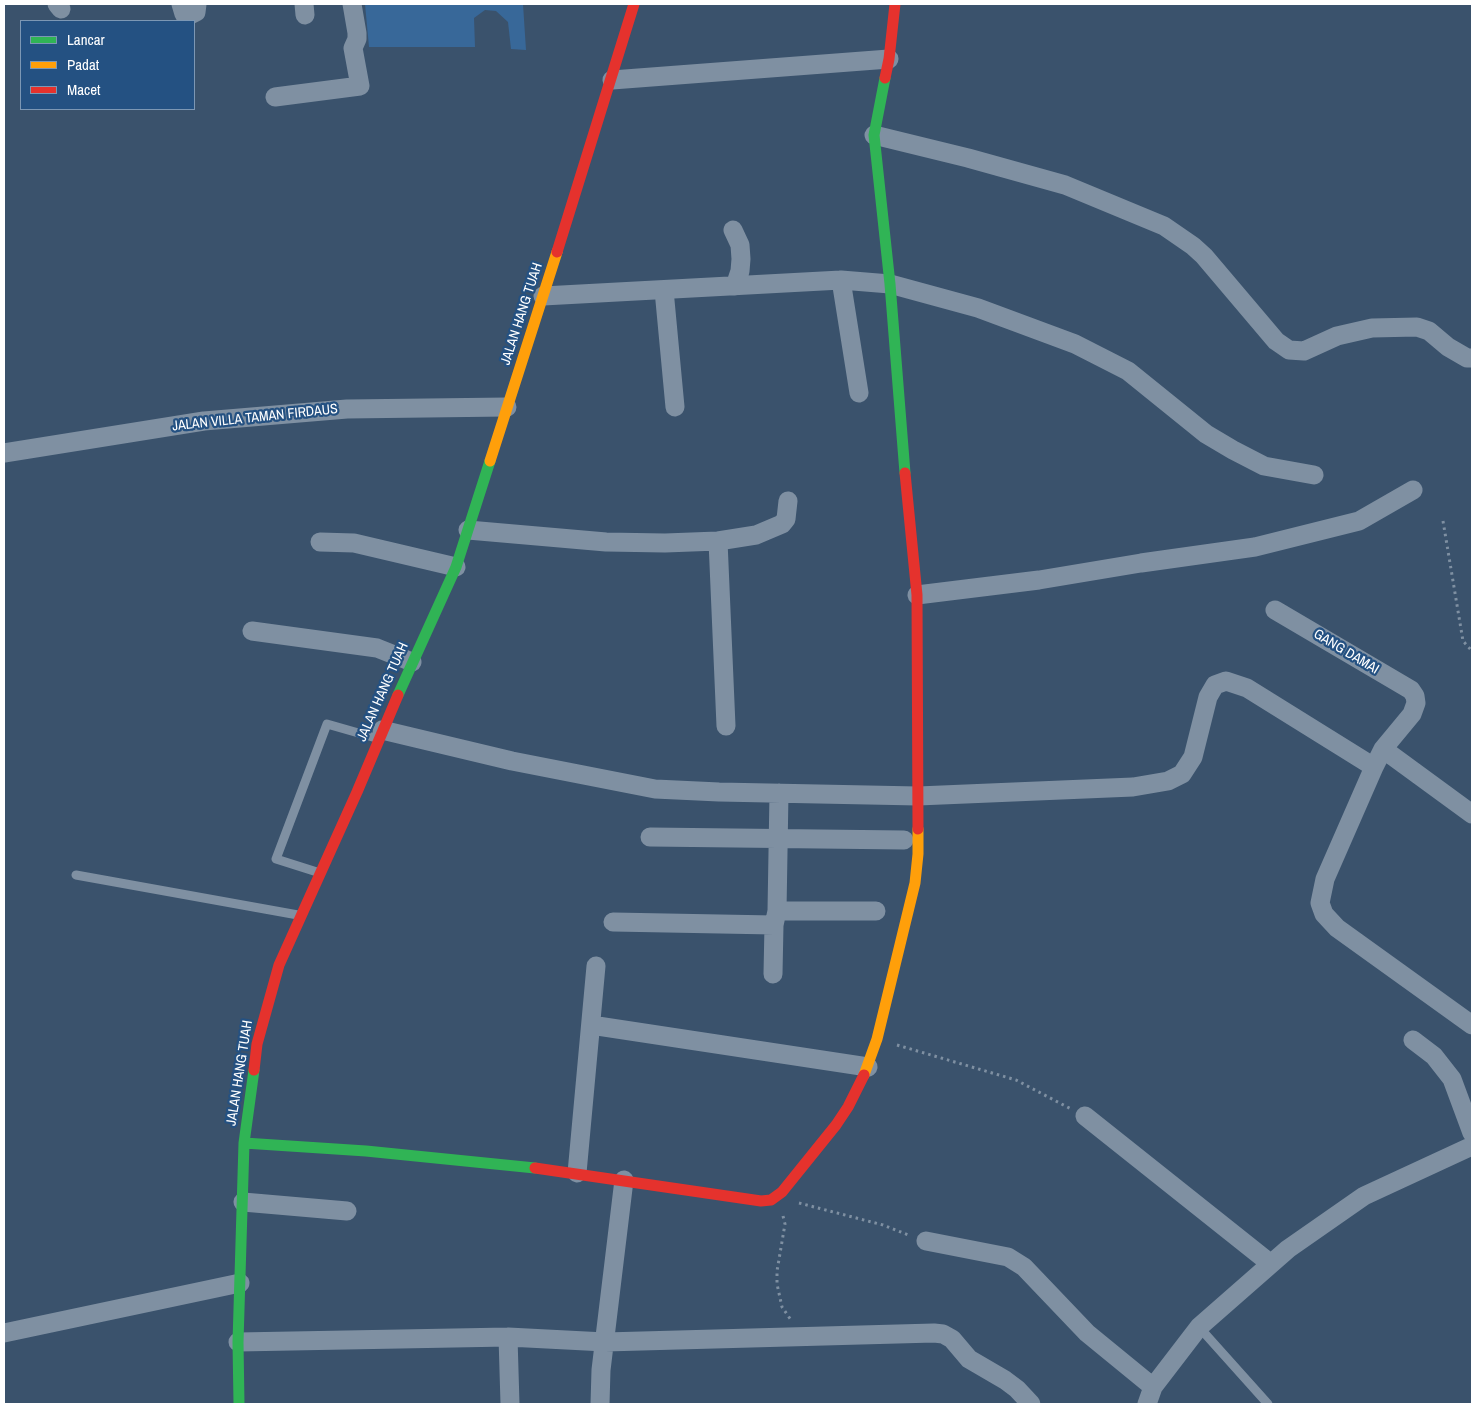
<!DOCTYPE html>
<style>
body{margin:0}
#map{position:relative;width:1476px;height:1408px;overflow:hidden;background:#3a526c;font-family:"Archivo Narrow",sans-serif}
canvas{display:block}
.frame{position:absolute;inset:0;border:5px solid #fff;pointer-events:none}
.legend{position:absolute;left:20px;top:20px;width:175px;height:90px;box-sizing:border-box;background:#245182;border:1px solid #7c97b4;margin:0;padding:6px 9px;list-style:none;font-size:15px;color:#fff}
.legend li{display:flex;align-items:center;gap:10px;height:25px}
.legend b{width:25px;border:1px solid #7c97b4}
</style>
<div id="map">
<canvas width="1476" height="1408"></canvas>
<div class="frame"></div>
<ul class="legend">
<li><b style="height:6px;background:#30b455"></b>Lancar</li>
<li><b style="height:6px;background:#ff9f0a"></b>Padat</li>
<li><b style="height:6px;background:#e5322d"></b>Macet</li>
</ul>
</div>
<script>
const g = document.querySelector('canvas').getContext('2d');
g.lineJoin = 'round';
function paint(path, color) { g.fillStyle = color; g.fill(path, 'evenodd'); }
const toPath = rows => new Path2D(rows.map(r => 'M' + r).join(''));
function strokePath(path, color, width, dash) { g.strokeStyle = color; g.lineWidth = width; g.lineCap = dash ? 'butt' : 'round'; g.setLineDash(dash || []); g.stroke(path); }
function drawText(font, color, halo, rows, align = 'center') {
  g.font = font + ' "Archivo Narrow",sans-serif'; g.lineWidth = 4.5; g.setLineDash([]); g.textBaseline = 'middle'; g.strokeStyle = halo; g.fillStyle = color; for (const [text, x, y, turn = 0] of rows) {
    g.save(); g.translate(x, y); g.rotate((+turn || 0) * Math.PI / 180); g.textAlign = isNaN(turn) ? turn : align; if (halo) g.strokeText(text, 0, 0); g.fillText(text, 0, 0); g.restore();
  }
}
const green = toPath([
 [365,4,523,4,526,50,511,49,508,22,496,11,485,10,474,18,475,47,369,47]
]);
const path = toPath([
 [1443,521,1463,641,1472,651],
 [897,1045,1016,1080,1071,1109],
 [799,1203,883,1225,911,1236],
 [783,1216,785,1224,777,1271,777,1284,782,1307,791,1320]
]);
const lane = toPath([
 [317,872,276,859,327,724,376,738],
 [76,875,298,915],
 [1199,1327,1268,1404]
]);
const street = toPath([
 [57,4,61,9],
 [181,4,184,14,188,16,196,12,197,4],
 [304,4,305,15],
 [612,80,889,59],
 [275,97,360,86,353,48,357,39,357,33,352,4],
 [874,135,968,158,1065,185,1164,226,1193,246,1204,256,1276,341,1289,350,1304,351,1337,336,1372,328,1417,327,1429,331,1448,347,1467,358,1472,358],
 [733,230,740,245,741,259,740,271,735,286],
 [841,280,859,393],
 [664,290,675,407],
 [543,296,841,280,890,284,978,308,1075,344,1128,371,1206,434,1233,450,1264,466,1314,475],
 [4,453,204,421,347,409,507,407],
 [468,530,606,542,665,543,718,541,756,535,782,524,786,519,788,501],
 [718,541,726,726],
 [320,542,354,543,456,567],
 [917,595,1039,580,1141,563,1255,547,1359,521,1413,490],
 [1275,610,1411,690,1415,696,1416,703,1412,714,1383,749,1374,767,1325,879,1320,903,1324,914,1337,928,1472,1025],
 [252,631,377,648,412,662],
 [382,730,512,761,655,789,719,792,918,796,1133,787,1168,781,1182,774,1193,757,1208,697,1215,685,1226,681,1247,688,1374,767],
 [1383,749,1472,814],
 [650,837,904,840],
 [777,911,876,911],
 [613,922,774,925],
 [773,974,774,925,777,911,779,793],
 [591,1025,868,1067],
 [1413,1040,1434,1056,1452,1079,1472,1133],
 [1085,1116,1271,1264],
 [577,1173,596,966],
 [243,1202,347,1211],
 [926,1241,1008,1257,1024,1267,1087,1333,1153,1387],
 [4,1333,240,1283],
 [508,1337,510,1404],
 [238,1342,508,1337,605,1342,934,1333,943,1334,952,1339,969,1359,1005,1380,1017,1389,1031,1404],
 [600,1404,601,1370,624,1180],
 [1147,1404,1153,1387,1199,1327,1288,1249,1364,1196,1472,1146]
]);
const fast = toPath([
 [885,78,874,135,890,284,905,473],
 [398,695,456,567,490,461],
 [244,1143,366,1151,535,1168],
 [239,1404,238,1342,244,1143,254,1070]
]);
const slow = toPath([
 [490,461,557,252],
 [864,1075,877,1039,915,883,918,854,918,829]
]);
const jam = toPath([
 [885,78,889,59,895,4],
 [557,252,634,4],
 [905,473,917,595,918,829],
 [254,1070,257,1044,279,965,357,792,398,695],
 [535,1168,761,1201,771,1200,782,1192,836,1125,848,1107,864,1075]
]);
const streetNames = [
 ["JALAN HANG TUAH",522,314,-72],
 ["JALAN VILLA TAMAN FIRDAUS",255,418,-6],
 ["GANG DAMAI",1346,652,31],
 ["JALAN HANG TUAH",383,692,-66],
 ["JALAN HANG TUAH",240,1073,-81]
];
paint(green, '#386899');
strokePath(path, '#7f90a2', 3, [2.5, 4]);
strokePath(lane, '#7f90a2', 9);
strokePath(street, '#7f90a2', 19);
strokePath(fast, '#30b455', 11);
strokePath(slow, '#ff9f0a', 11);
strokePath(jam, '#e5322d', 11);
drawText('14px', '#fff', '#245182', streetNames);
</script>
